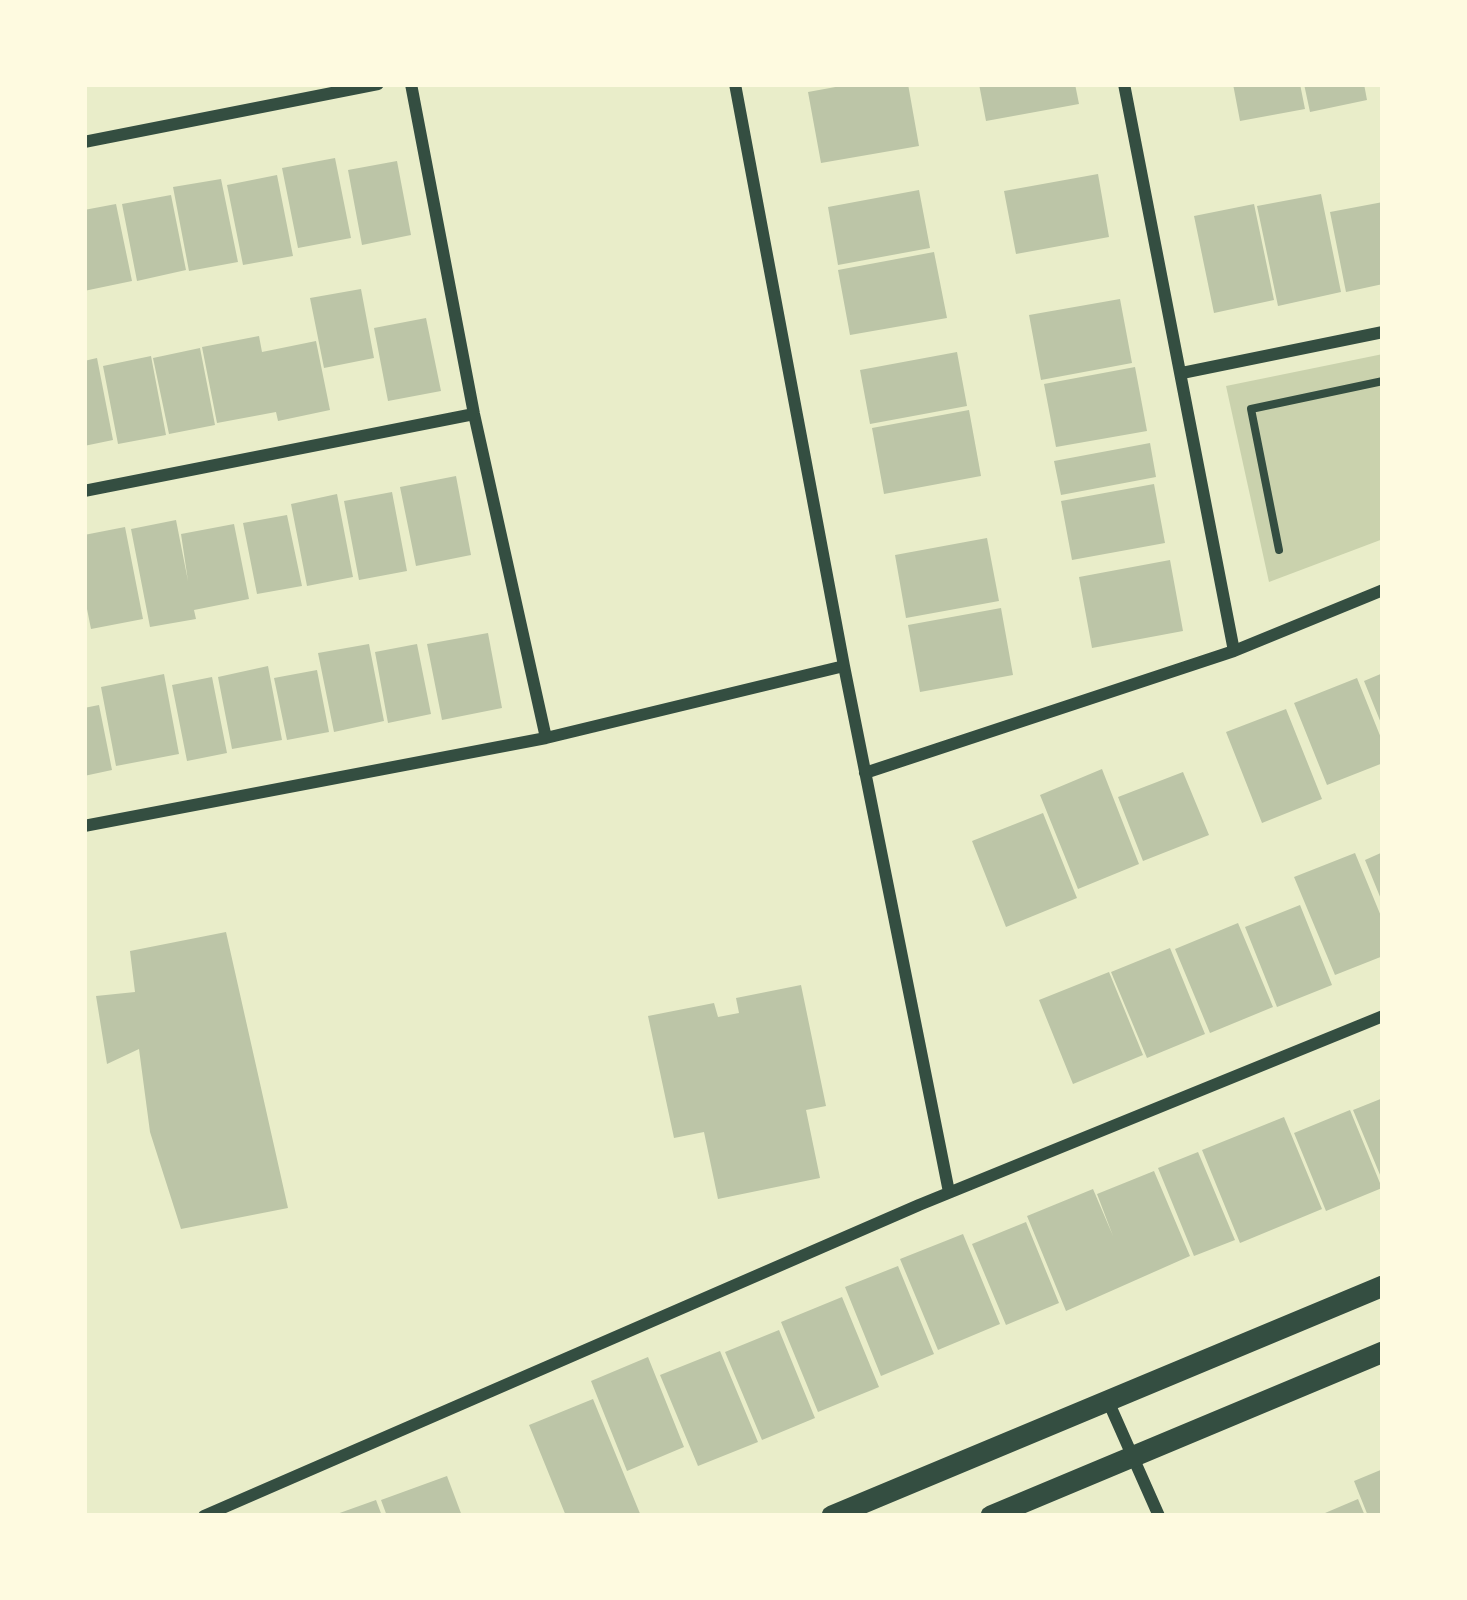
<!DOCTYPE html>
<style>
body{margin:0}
#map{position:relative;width:1467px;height:1600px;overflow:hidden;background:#e9edc9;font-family:Inter,sans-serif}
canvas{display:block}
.frame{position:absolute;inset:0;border:87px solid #fefae0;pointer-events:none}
</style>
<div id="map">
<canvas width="1467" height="1600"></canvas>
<div class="frame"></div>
</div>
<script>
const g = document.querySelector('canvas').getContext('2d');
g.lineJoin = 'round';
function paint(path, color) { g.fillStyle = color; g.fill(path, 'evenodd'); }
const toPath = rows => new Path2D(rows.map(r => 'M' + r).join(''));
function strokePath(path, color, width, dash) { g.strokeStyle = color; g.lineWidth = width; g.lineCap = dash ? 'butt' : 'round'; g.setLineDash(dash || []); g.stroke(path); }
const green = toPath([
 [1383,354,1383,539,1269,582,1226,386]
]);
const building = toPath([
 [852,84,908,84,919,146,821,163,808,92],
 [979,84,1075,84,1079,104,986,121],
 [1233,84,1300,84,1305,109,1240,121],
 [1304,84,1364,84,1367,100,1310,112],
 [335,158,351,238,298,248,282,168],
 [397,161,411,235,362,245,348,170],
 [1098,174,1109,237,1016,254,1004,191],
 [277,175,293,256,243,265,227,185],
 [221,179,238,262,189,271,173,187],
 [919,190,930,248,838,265,828,207],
 [1321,194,1341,292,1278,306,1257,206],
 [171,195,186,270,137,281,122,204],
 [1383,202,1383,284,1346,292,1330,212],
 [116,204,132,281,84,291,84,210],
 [1254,204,1274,300,1214,313,1194,216],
 [934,252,947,318,850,335,838,270],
 [361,289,374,358,324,368,310,298],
 [1120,299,1132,363,1041,380,1029,315],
 [426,318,441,391,388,401,374,328],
 [259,336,262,352,316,341,330,410,278,421,276,412,217,423,202,347],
 [200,348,215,425,169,434,153,358],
 [957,352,967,406,870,424,860,370],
 [151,356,166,435,118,444,103,366],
 [97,358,113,440,84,446,84,361],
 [1135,367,1147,431,1056,447,1044,384],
 [969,410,981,476,884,494,872,428],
 [1150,443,1156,477,1061,495,1054,461],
 [456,476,471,555,416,566,400,487],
 [1154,484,1165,543,1072,560,1061,501],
 [392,492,407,571,359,580,344,501],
 [337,494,353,577,307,586,291,504],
 [287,515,302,586,257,594,243,523],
 [176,520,188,581,181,534,234,524,249,599,194,610,196,619,150,627,131,529],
 [125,527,143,619,91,629,84,594,84,535],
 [987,538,999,601,906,618,895,555],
 [1170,560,1183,631,1092,648,1079,577],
 [1001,608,1013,675,920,692,908,625],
 [488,633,502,708,442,720,427,644],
 [369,644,384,721,334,732,318,653],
 [417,644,431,714,388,723,375,652],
 [268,666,282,740,232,749,218,677],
 [317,670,329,732,287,740,274,678],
 [1383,673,1383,728,1364,681],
 [164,674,179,754,116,766,101,687],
 [212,677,227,753,187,761,172,685],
 [1357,678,1383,743,1383,763,1327,785,1294,703],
 [99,705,112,770,84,776,84,708],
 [1286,709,1322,799,1262,823,1226,732],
 [1102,769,1139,864,1078,889,1040,795],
 [1183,772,1209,835,1143,861,1118,797],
 [1043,813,1077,898,1006,927,972,841],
 [1383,852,1383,904,1365,860],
 [1355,853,1383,921,1383,956,1335,975,1294,877],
 [1300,905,1332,985,1277,1007,1245,927],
 [1238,923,1273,1007,1210,1033,1175,949],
 [226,932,288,1208,181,1229,150,1132,139,1049,107,1064,96,996,135,992,130,951],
 [1170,948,1205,1034,1147,1058,1111,972],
 [1109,972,1143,1055,1073,1084,1039,1000],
 [801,985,826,1106,806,1110,820,1178,718,1199,704,1132,674,1138,648,1016,714,1003,718,1017,739,1013,736,998],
 [1383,1098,1383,1182,1353,1110],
 [1350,1110,1382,1188,1326,1211,1294,1133],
 [1284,1117,1322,1209,1240,1243,1202,1150],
 [1198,1152,1235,1240,1194,1256,1158,1168],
 [1154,1171,1190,1256,1066,1311,1027,1216,1093,1189,1113,1236,1097,1194],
 [1026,1222,1059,1303,1006,1325,972,1244],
 [963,1234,1000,1324,938,1350,900,1259],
 [898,1266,934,1354,881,1376,845,1287],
 [842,1297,879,1387,818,1412,781,1322],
 [779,1330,815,1418,762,1440,725,1352],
 [720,1351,758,1442,698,1466,660,1375],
 [648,1357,684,1447,627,1471,591,1381],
 [593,1399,641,1516,566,1516,529,1425],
 [1383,1469,1383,1516,1368,1516,1354,1481],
 [447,1476,462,1516,387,1516,381,1500],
 [1358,1499,1365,1516,1318,1516],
 [376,1500,382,1516,334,1516,334,1515]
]);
const path = toPath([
 [1279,550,1251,409,1383,381]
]);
const minor = toPath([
 [411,84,474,414,546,738],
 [735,84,844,666,949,1192],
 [1124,84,1234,651],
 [84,142,378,84],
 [1182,373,1383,332],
 [84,491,474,414],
 [865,773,1234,651,1383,590],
 [84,826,546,738,844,666],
 [1108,1401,1159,1516],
 [204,1516,919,1205,1383,1016]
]);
const tertiary = toPath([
 [832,1516,1383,1286],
 [991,1516,1383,1352]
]);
paint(green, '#cad2ad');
paint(building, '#bcc5a7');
strokePath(path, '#344e41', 8);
strokePath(minor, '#344e41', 12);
strokePath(tertiary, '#344e41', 21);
</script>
